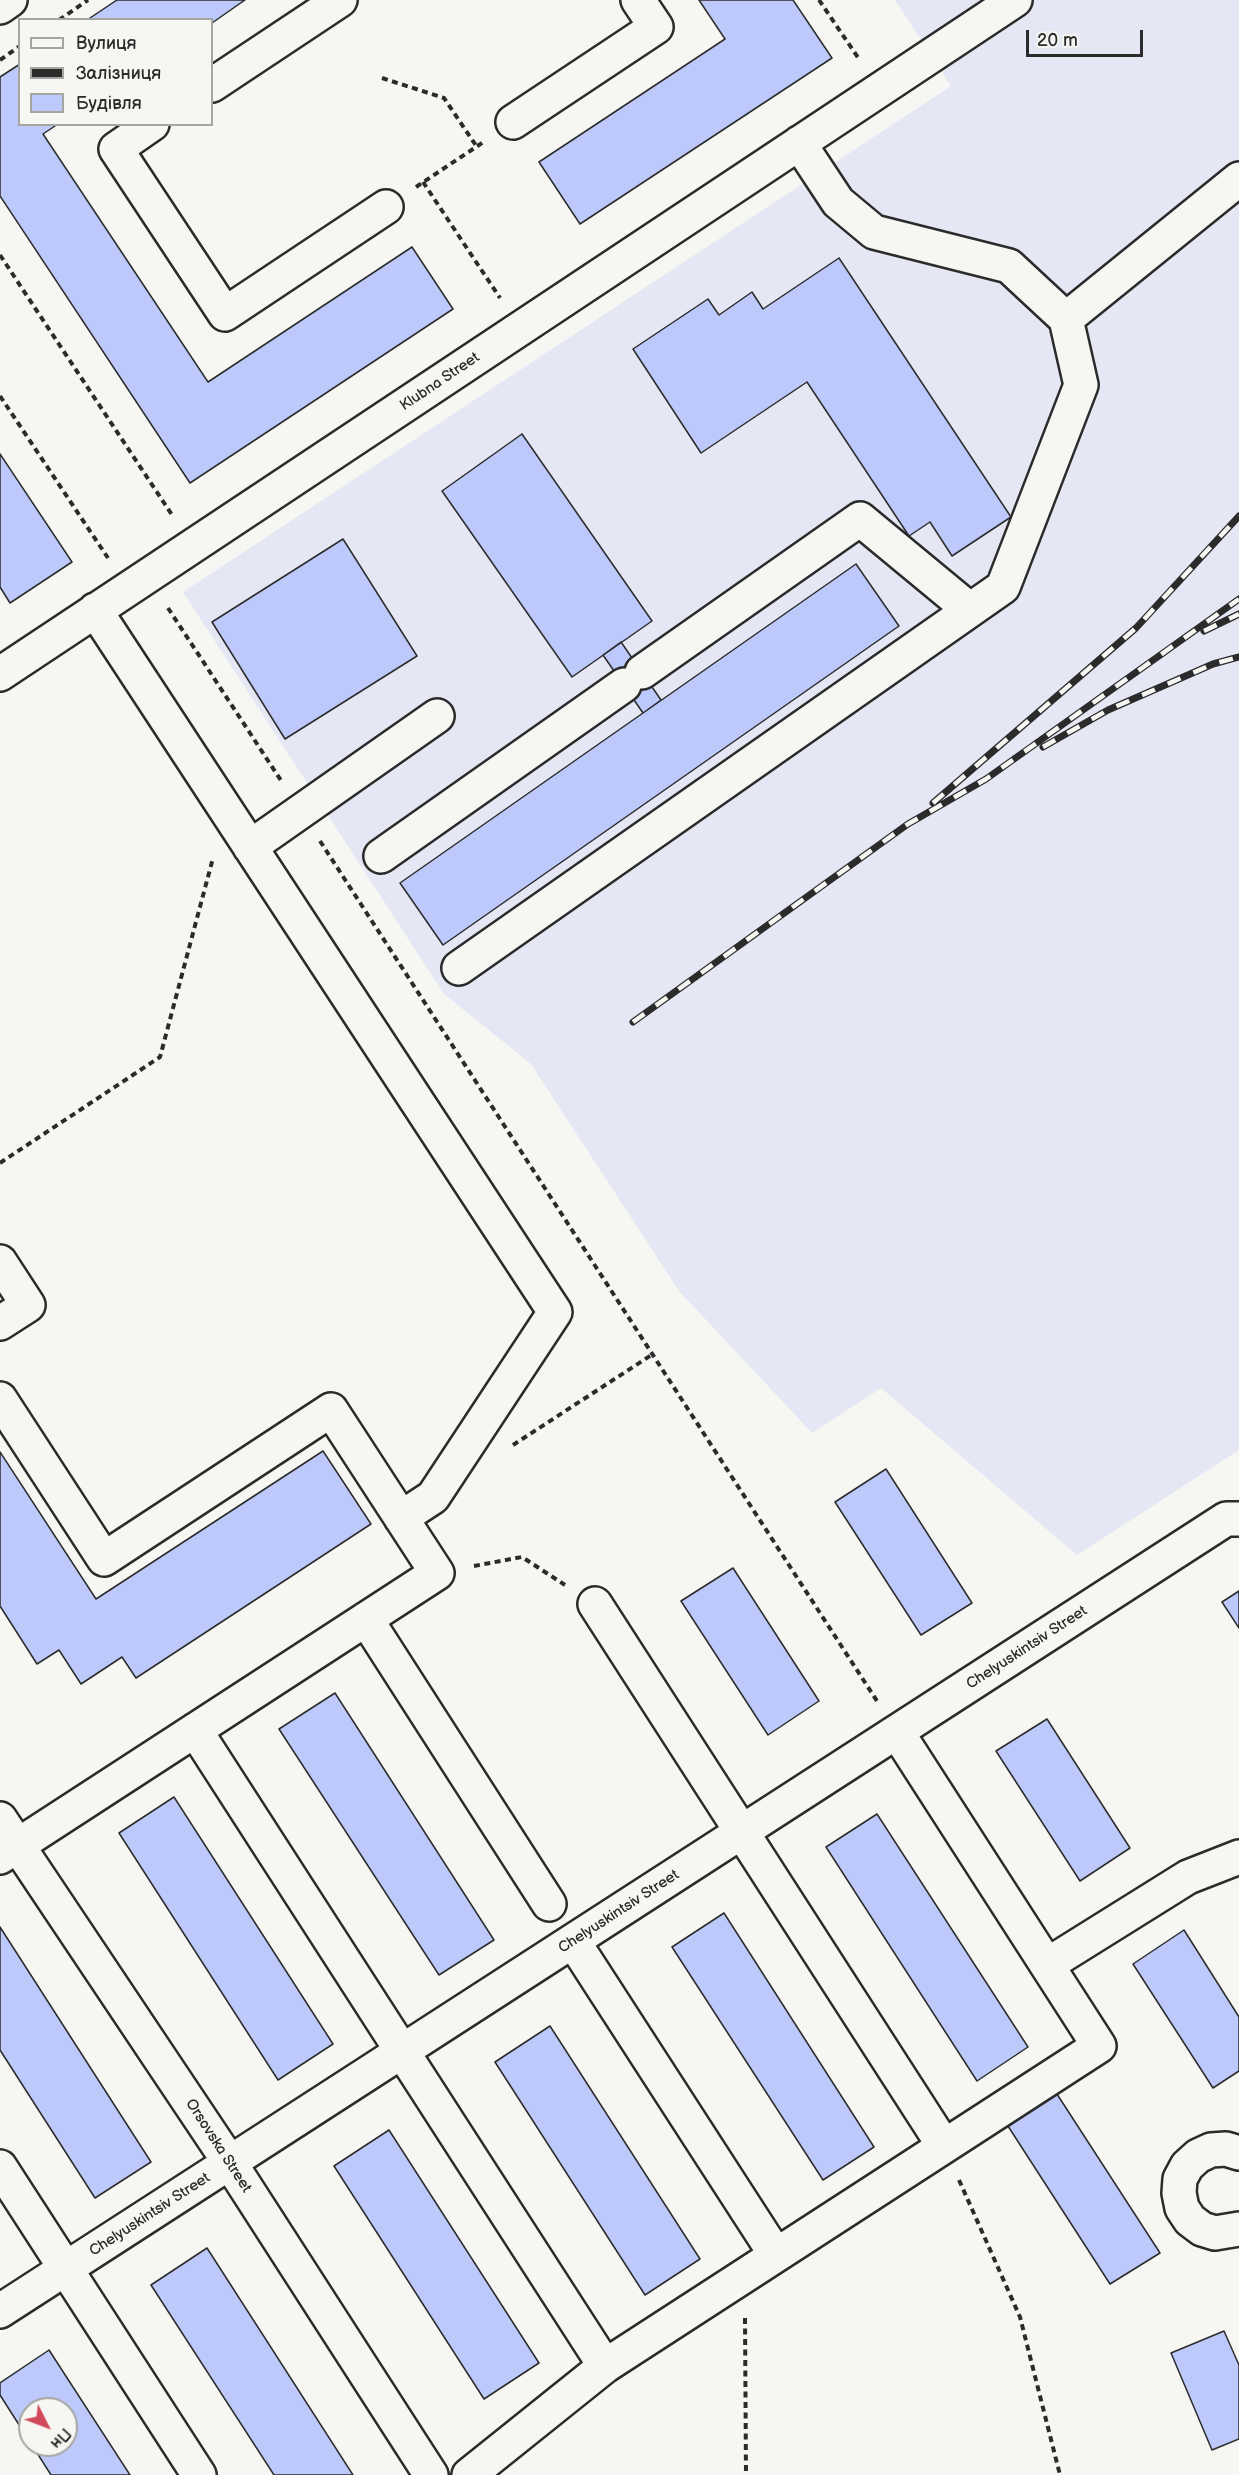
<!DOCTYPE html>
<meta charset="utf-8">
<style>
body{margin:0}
#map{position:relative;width:1239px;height:2475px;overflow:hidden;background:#f6f6f2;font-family:"Balsamiq Sans",sans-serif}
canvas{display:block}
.legend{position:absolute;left:18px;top:18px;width:195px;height:108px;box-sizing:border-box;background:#f6f6f2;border:2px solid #a5a5a2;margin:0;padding:8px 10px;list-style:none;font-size:18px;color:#2b2b2b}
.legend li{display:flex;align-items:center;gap:12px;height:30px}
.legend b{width:30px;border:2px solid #a5a5a2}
.north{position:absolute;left:18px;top:2397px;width:60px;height:60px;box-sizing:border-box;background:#f6f6f2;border:2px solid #a5a5a2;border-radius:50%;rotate:132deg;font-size:16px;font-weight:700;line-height:24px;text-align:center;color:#2b2b2b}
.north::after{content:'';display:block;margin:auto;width:21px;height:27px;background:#d1495b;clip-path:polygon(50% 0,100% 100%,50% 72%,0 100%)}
.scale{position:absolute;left:1026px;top:30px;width:117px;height:27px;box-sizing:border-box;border:3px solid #2b2b2b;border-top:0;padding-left:8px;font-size:18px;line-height:21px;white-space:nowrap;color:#2b2b2b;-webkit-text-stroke:4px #f6f6f2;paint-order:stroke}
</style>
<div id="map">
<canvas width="1239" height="2475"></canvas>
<ul class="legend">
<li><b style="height:8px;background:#f6f6f2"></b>Вулиця</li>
<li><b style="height:8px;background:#2b2b2b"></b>Залізниця</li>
<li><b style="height:16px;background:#bcc9fa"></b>Будівля</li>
</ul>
<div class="north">Пн</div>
<div class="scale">20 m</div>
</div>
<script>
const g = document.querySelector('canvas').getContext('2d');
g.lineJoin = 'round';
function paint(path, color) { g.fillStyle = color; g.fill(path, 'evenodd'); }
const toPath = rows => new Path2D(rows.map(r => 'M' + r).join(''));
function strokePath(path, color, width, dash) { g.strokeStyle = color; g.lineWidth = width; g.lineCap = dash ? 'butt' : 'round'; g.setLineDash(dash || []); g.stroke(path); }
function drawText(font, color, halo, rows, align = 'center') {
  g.font = font + ' "Balsamiq Sans",sans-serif'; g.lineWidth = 4.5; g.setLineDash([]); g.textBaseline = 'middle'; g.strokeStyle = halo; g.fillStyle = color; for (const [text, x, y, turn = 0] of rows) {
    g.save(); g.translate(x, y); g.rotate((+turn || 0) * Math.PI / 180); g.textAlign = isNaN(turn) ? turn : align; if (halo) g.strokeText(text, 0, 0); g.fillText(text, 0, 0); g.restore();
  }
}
const built = toPath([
 [895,0,1239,0,1239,1450,1077,1555,881,1388,812,1433,679,1291,531,1064,444,994,183,592,951,86]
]);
const building = toPath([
 [117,0,245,0,212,23,212,20,87,20,117,0],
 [699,0,793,0,832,58,580,224,539,162,725,39,699,0],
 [20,64,20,124,58,124,43,134,208,382,412,247,453,309,190,483,0,196,0,77,20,64],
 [839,258,1011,517,952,556,930,522,909,536,807,382,701,453,633,349,708,299,719,315,752,292,763,309,839,258],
 [522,434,652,621,572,677,442,491,522,434],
 [0,454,72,562,10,603,0,587,0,454],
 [343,539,417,656,285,739,212,622,343,539],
 [856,564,899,626,443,945,400,883,856,564],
 [621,642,661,700,643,713,603,655,621,642],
 [323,1451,371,1524,136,1678,122,1657,81,1684,59,1650,37,1664,0,1606,0,1452,96,1599,323,1451],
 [886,1469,972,1603,921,1635,835,1502,886,1469],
 [733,1568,819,1701,768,1735,681,1601,733,1568],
 [1239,1591,1239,1628,1222,1602,1239,1591],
 [335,1693,494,1940,439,1975,279,1729,335,1693],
 [1047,1719,1130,1848,1080,1881,996,1751,1047,1719],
 [174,1797,333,2044,278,2080,119,1833,174,1797],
 [877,1814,1028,2047,977,2081,826,1847,877,1814],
 [724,1913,874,2147,823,2180,672,1947,724,1913],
 [0,1927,151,2162,95,2198,0,2050,0,1927],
 [1184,1930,1239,2017,1239,2071,1213,2088,1133,1964,1184,1930],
 [550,2026,700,2259,645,2295,495,2062,550,2026],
 [1055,2091,1160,2253,1110,2284,1006,2123,1055,2091],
 [389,2130,539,2363,484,2399,334,2166,389,2130],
 [207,2248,353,2475,274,2475,151,2285,207,2248],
 [1224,2331,1239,2365,1239,2439,1212,2450,1171,2353,1224,2331],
 [49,2350,130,2475,51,2475,32,2445,66,2445,66,2409,30,2409,30,2442,0,2395,0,2383,49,2350]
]);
const path = toPath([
 [819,0,859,59],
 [59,20,88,0],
 [0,60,20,46],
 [382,78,444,98,477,147],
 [423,182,500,298],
 [416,187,485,141],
 [0,255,172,515],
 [0,396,108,558],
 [168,608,282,782],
 [320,841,877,1701],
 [0,1163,160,1057,213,858],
 [513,1445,653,1354],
 [474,1566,522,1557,565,1585],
 [959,2180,1020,2317,1060,2475],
 [745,2318,746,2475]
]);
const minor = toPath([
 [0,7,10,0],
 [212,85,340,0],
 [513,122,656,27,638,0],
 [152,124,116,149,225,314,386,207],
 [1066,319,1239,179],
 [95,610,555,1312,433,1497,401,1518],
 [642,672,860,519,970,610],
 [0,674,1015,0],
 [250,847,437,716],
 [381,856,624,685],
 [459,968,1003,587,1081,385,1066,319,1009,266,874,232,838,202,799,143],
 [0,1262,28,1305,0,1323],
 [0,1399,104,1559,331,1410,437,1573,0,1857],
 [595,1604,944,2146],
 [366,1619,549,1904],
 [195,1730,605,2366],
 [0,1819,230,2163,431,2475],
 [573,1941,776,2255],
 [1047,1965,1188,1877,1239,1857],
 [1239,2153,1226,2149,1211,2150,1198,2156,1187,2166,1180,2179,1179,2193,1182,2208,1190,2220,1202,2229,1215,2233,1239,2229],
 [0,2167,199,2475],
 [0,2311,1226,1519,1239,1519],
 [469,2475,605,2366,1099,2046,897,1732]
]);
const rail = toPath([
 [1204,631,1239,614],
 [1043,747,1108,710,1213,664,1239,657],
 [933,803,1136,628,1239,516],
 [633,1022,908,824,986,779,1239,599]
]);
const streetNames = [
 ["Klubna Street",440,382,-34],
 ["Chelyuskintsiv Street",1027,1648,-33],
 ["Chelyuskintsiv Street",619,1912,-33],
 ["Orsovska Street",218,2146,57],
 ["Chelyuskintsiv Street",150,2215,-33]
];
paint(built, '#e5e8f4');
paint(building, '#bcc9fa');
strokePath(building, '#2b2b2b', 1.5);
strokePath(minor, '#2b2b2b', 38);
strokePath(path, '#2b2b2b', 4, [6, 4.5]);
strokePath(minor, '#f6f6f2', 33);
strokePath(rail, '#2b2b2b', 7);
strokePath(rail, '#f6f6f2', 4.5, [14]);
drawText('15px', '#2b2b2b', '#f6f6f2', streetNames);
</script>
